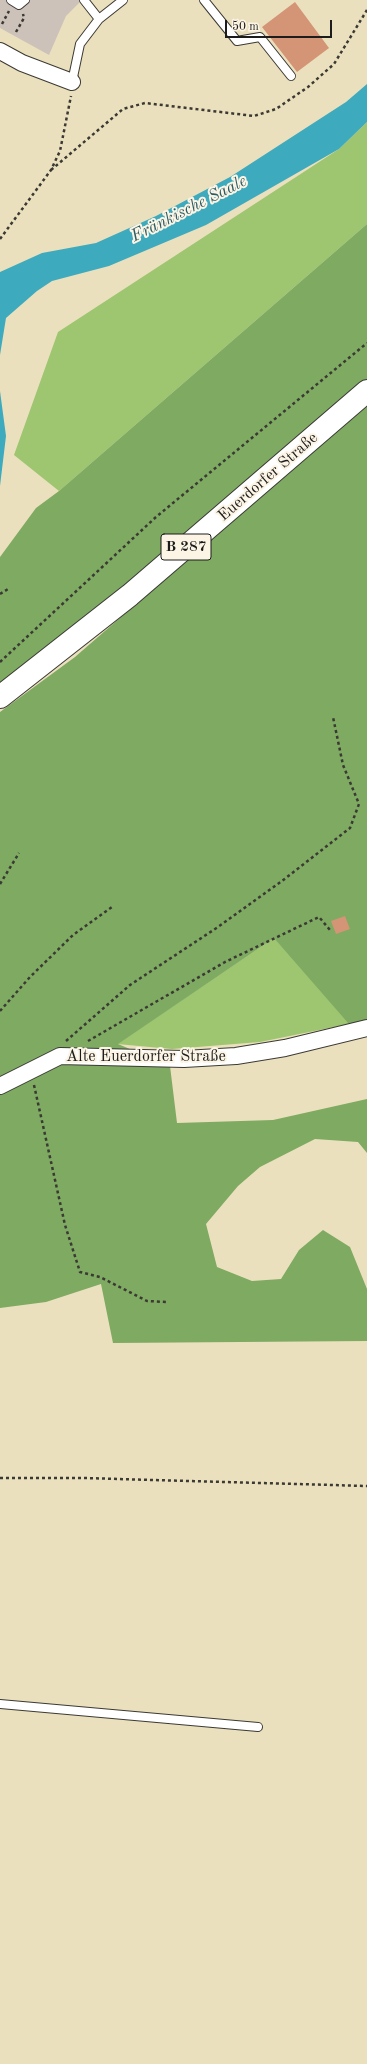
<!DOCTYPE html>
<meta charset="utf-8">
<style>
body{margin:0}
#map{position:relative;width:367px;height:2064px;overflow:hidden;background:#ebe0bd;font-family:"Old Standard TT",serif}
canvas{display:block}
.scale{position:absolute;left:225px;top:20px;width:107px;height:18px;box-sizing:border-box;border:2px solid #1c1c1c;border-top:0;padding-left:5px;font-size:12px;line-height:14px;white-space:nowrap;color:#1c1c1c;-webkit-text-stroke:3px #fcf5e5;paint-order:stroke}
</style>
<div id="map">
<canvas width="367" height="2064"></canvas>
<div class="scale">50 m</div>
</div>
<script>
const g = document.querySelector('canvas').getContext('2d');
g.lineJoin = 'round';
function paint(path, color) { g.fillStyle = color; g.fill(path, 'evenodd'); }
const toPath = rows => new Path2D(rows.map(r => 'M' + r).join(''));
function strokePath(path, color, width, dash) { g.strokeStyle = color; g.lineWidth = width; g.lineCap = dash ? 'butt' : 'round'; g.setLineDash(dash || []); g.stroke(path); }
function drawText(font, color, halo, rows, align = 'center') {
  g.font = font + ' "Old Standard TT",serif'; g.lineWidth = 4; g.setLineDash([]); g.textBaseline = 'middle'; g.strokeStyle = halo; g.fillStyle = color; for (const [text, x, y, turn = 0] of rows) {
    g.save(); g.translate(x, y); g.rotate((+turn || 0) * Math.PI / 180); g.textAlign = isNaN(turn) ? turn : align; if (halo) g.strokeText(text, 0, 0); g.fillText(text, 0, 0); g.restore();
  }
}
const industrial = toPath([
 [0,0,82,0,66,16,49,55,0,28]
]);
const green = toPath([
 [367,122,367,224,59,491,14,455,58,332,339,149],
 [274,938,367,1019,349,1024,260,1042,172,1049,117,1044]
]);
const forest = toPath([
 [367,224,367,381,81,622,0,683,0,557,36,508,59,491],
 [367,403,367,1019,349,1024,274,938,118,1044,170,1066,177,1123,273,1120,367,1099,367,1153,358,1142,315,1139,260,1167,238,1186,206,1224,217,1267,252,1281,281,1279,299,1250,323,1230,350,1247,367,1289,367,1341,113,1343,101,1284,46,1302,0,1308,0,712,75,657]
]);
const water = toPath([
 [367,84,367,122,339,149,206,225,109,266,52,281,37,291,6,318,0,355,0,272,42,253,96,243,156,216,230,177,346,102],
 [0,391,6,436,0,486]
]);
const building = toPath([
 [295,2,329,48,297,72,262,27],
 [345,916,350,929,336,934,331,921]
]);
const path = toPath([
 [2,24,9,11],
 [16,32,24,18,23,14],
 [51,170,123,109,145,103,254,116,276,109,308,87,334,64,367,10],
 [0,239,51,170,60,151,71,96],
 [0,594,8,589],
 [0,662,156,517,367,343],
 [0,884,19,853],
 [0,1011,30,977,73,935,112,907],
 [66,1041,130,985,218,927,282,881,350,828,359,804,343,765,333,717],
 [88,1041,225,962,319,917,330,930],
 [34,1085,65,1225,80,1272,100,1277,147,1301,166,1302],
 [0,1478,83,1478,367,1486]
]);
const lane = toPath([
 [11,0,19,5,25,0],
 [84,0,99,19],
 [204,0,237,41,260,37,291,76],
 [72,82,80,44,99,19,123,0],
 [0,1704,258,1727]
]);
const street = toPath([
 [0,51,22,63,72,82],
 [0,1086,60,1056,184,1059,236,1056,285,1048,367,1028]
]);
const primary = toPath([
 [0,697,130,595,367,391]
]);
const shields = [
 [186,547,50]
];
const shieldNames = [
 ["B 287",186,547]
];
const streetNames = [
 ["Euerdorfer Straße",268,477,-41],
 ["Alte Euerdorfer Straße",146,1057]
];
const waterNames = [
 ["Fränkische Saale",189,209,-27]
];
paint(industrial, '#ccc2b9');
paint(green, '#9ec570');
paint(forest, '#7eaa62');
paint(water, '#3eaabe');
paint(building, '#d49576');
strokePath(lane, '#3b3934', 10);
strokePath(street, '#3b3934', 18);
strokePath(primary, '#3b3934', 24);
strokePath(path, '#3b3934', 2.5, [3, 3]);
strokePath(lane, '#fff', 8);
strokePath(street, '#fff', 16);
strokePath(primary, '#fff', 22);
for (const [x, y, w] of shields) { const box = new Path2D(); box.roundRect(x - w / 2, y - 13, w, 26, 3); g.fillStyle = '#fcf5e5'; g.fill(box); strokePath(box, '#1c1c1c', 1); }
drawText('bold 15px', '#1c1c1c', null, shieldNames);
drawText('16px', '#1c1c1c', '#fcf5e5', streetNames);
drawText('italic 17px', '#2b5c65', '#fcf5e5', waterNames);
</script>
